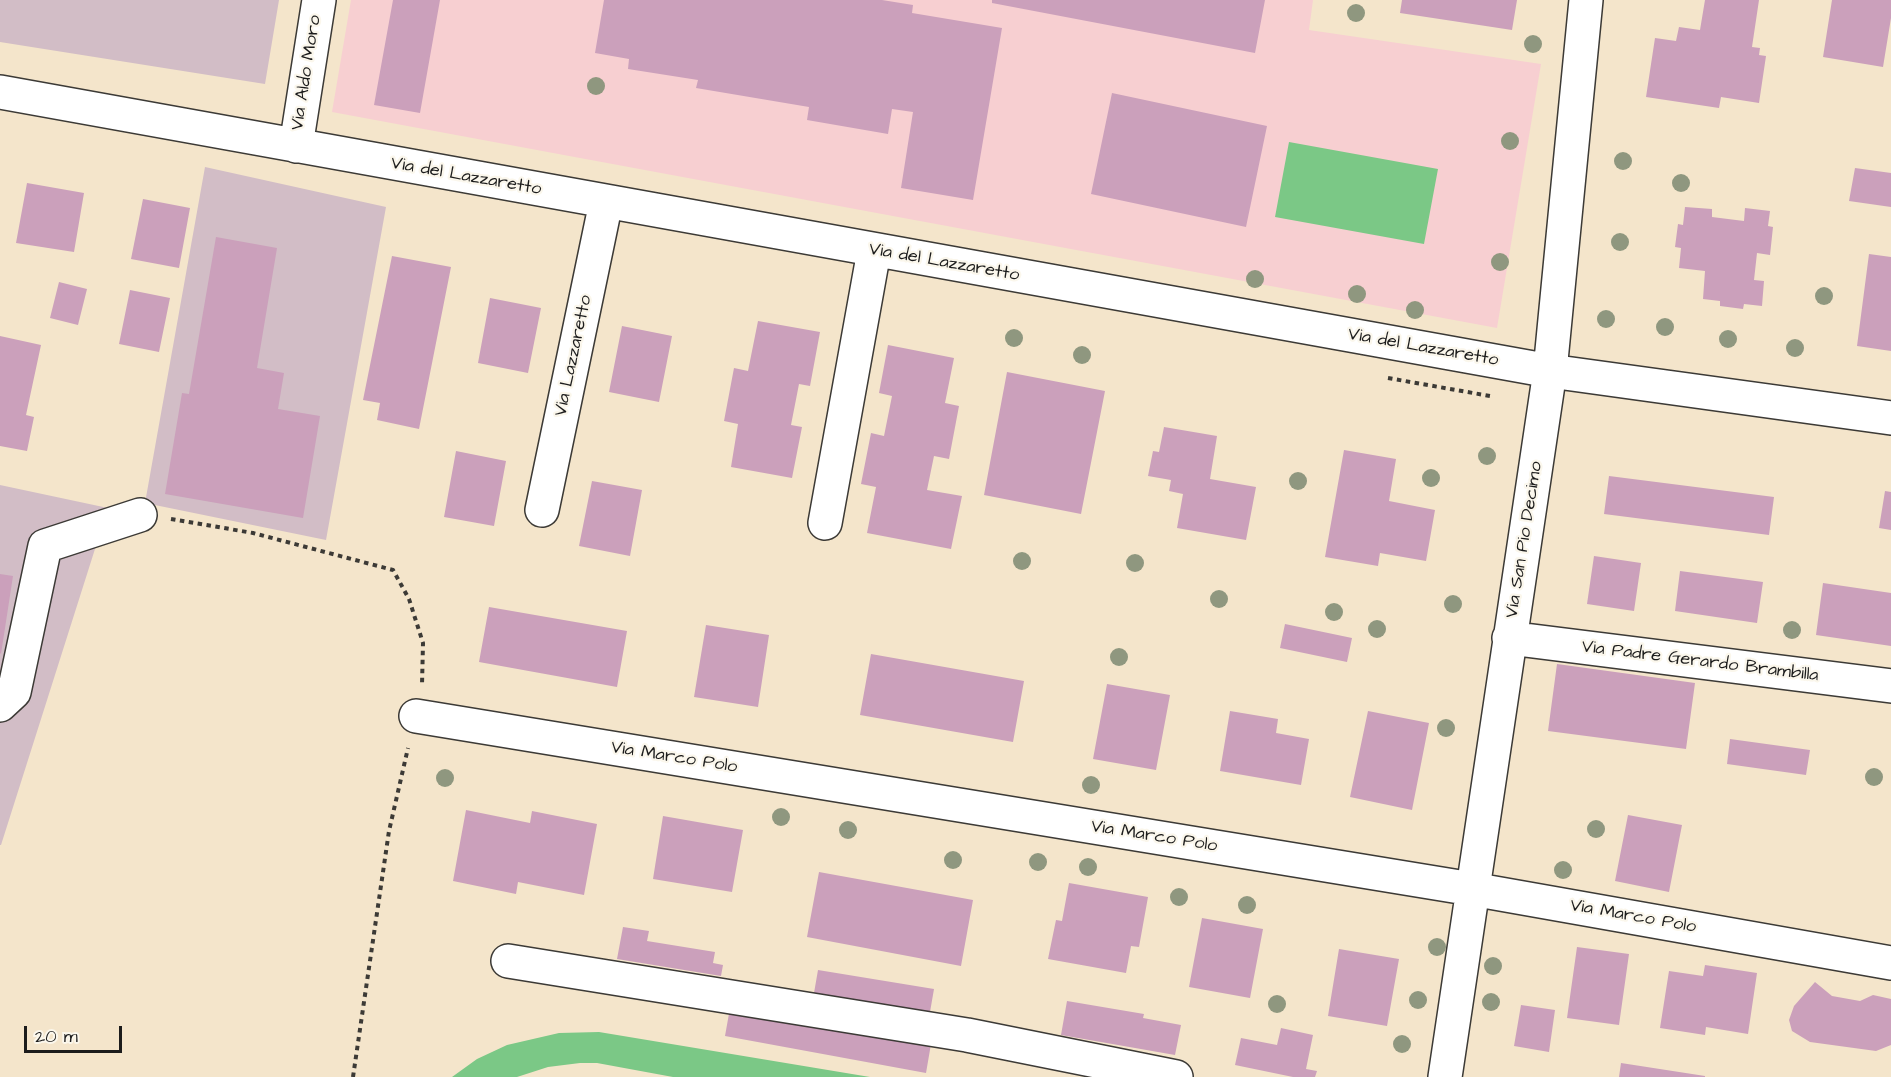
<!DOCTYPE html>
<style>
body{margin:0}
#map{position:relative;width:1891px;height:1077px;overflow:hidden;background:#f4e5cb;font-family:"Architects Daughter",sans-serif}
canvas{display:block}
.scale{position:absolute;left:24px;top:1026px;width:98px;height:27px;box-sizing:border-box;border:3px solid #1c1c1c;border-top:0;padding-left:8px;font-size:18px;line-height:21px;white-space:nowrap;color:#1c1c1c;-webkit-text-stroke:4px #fbf7ec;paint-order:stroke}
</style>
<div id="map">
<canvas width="1891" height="1077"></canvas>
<div class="scale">20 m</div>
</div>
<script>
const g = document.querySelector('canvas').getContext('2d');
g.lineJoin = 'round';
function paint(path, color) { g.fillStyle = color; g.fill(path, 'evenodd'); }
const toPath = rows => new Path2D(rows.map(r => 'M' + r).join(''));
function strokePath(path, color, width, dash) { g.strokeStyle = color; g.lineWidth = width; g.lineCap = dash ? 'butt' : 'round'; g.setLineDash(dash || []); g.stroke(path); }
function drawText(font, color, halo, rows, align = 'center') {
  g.font = font + ' "Architects Daughter",sans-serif'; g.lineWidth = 4.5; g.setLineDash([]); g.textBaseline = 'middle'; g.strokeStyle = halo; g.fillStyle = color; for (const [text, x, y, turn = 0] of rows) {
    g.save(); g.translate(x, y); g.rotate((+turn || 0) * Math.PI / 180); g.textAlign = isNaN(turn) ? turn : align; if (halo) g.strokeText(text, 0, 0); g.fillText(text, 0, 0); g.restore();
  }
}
const built = toPath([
 [351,0,1313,0,1309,30,1541,64,1497,328,332,112]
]);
const industrial = toPath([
 [0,0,279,0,265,84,0,42],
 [205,167,386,207,326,540,145,503],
 [0,485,108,508,1,845,0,845]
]);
const green = toPath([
 [1289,142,1438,169,1424,244,1275,217],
 [599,1032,870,1077,673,1077,597,1063,580,1063,548,1067,517,1077,452,1077,477,1059,507,1045,559,1033]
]);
const building = toPath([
 [393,0,440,0,420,113,374,105],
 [604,0,882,0,913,5,912,13,1002,28,973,200,901,188,913,112,892,109,888,134,807,120,809,107,696,88,698,80,628,69,629,59,595,53],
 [992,0,1265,0,1255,53,992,3],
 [1402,0,1517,0,1512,30,1400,13],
 [1705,0,1759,0,1752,47,1760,48,1759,55,1766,56,1759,103,1721,97,1719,108,1646,97,1655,38,1676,41,1679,27,1700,30],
 [1832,0,1891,0,1891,18,1883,67,1823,57],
 [1112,93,1267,126,1246,227,1091,194],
 [1855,168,1891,173,1891,207,1849,201],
 [27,183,84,193,74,252,16,243],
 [143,199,190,208,179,268,131,259],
 [1685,207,1712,209,1712,217,1744,221,1745,208,1770,211,1768,226,1773,227,1770,255,1757,253,1754,280,1764,281,1762,306,1744,304,1743,309,1720,306,1720,301,1703,299,1705,271,1679,268,1681,248,1675,247,1678,224,1683,225],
 [216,237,277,248,257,368,284,373,278,409,320,416,303,518,165,494,182,393,189,394],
 [1869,254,1891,257,1891,351,1857,346],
 [392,256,451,267,419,429,377,420,380,403,363,400],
 [59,282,87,289,78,325,50,318],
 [130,290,170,298,159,352,119,344],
 [490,298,541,308,528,373,478,363],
 [758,321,820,332,810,386,799,384,791,425,802,427,792,478,731,467,738,424,724,421,734,368,748,371],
 [622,326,672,336,659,402,609,392],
 [0,336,41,345,26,415,34,417,27,451,0,446],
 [888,345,954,358,945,403,959,406,949,459,934,456,927,490,962,496,951,549,867,533,876,487,861,484,871,433,884,436,892,396,879,393],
 [1007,372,1105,391,1081,514,984,495],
 [1164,427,1217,436,1210,479,1256,487,1246,540,1177,528,1183,494,1169,491,1171,480,1148,476,1153,451,1159,452],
 [1344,450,1396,459,1389,501,1435,510,1426,561,1380,553,1378,566,1325,557],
 [456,451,506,461,494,526,444,517],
 [1609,476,1774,497,1769,535,1604,514],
 [592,481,642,490,630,556,579,546],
 [1885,491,1891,492,1891,530,1879,528],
 [1594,556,1641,563,1634,611,1587,604],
 [1680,571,1763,582,1757,623,1675,611],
 [0,574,13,576,1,654,0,653],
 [1823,583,1891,593,1891,646,1816,635],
 [489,607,627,631,617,687,479,662],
 [1285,624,1352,638,1347,662,1280,648],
 [706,625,769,635,758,707,694,697],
 [871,654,1024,681,1013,742,860,715],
 [1557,664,1695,683,1686,749,1548,731],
 [1107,684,1170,695,1156,770,1093,759],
 [1230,711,1278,719,1276,733,1309,739,1301,785,1220,771],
 [1368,711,1429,723,1412,810,1350,797],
 [1730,739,1810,750,1806,775,1727,764],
 [466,810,530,823,532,811,597,824,584,895,518,882,516,894,453,881],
 [1628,815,1682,825,1669,892,1615,881],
 [663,816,743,830,732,892,653,879],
 [819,872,973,900,961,966,807,937],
 [1069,883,1148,897,1139,947,1131,946,1126,973,1048,959,1056,920,1062,921],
 [1202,918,1263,929,1250,998,1189,987],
 [623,927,649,931,647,941,715,952,713,963,723,965,721,976,617,959],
 [1577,947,1629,954,1619,1025,1567,1018],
 [1339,949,1399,959,1387,1026,1328,1016],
 [1705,965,1757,973,1748,1034,1706,1027,1705,1035,1660,1028,1669,971,1703,976],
 [818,970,934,989,930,1012,814,993],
 [1815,982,1832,996,1860,1001,1873,995,1891,999,1891,1045,1876,1051,1810,1042,1792,1031,1789,1020,1794,1006],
 [1067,1001,1144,1014,1143,1018,1181,1025,1175,1055,1061,1035],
 [1521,1005,1555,1010,1549,1052,1514,1046],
 [730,1008,931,1044,926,1073,725,1036],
 [1281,1028,1313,1035,1306,1069,1317,1071,1315,1077,1293,1077,1235,1065,1241,1038,1277,1045],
 [1621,1063,1705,1076,1705,1077,1619,1077]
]);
const path = toPath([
 [1388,378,1490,396],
 [171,519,253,533,393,570,409,599,423,643,422,685],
 [353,1077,389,831,408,748]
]);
const minor = toPath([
 [0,92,1550,371,1891,418],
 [296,146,319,0],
 [542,510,606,202],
 [825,523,874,251],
 [1509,638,1891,686],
 [0,705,14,692,45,546,140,515],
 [416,716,1472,889,1891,963],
 [508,961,967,1035,1176,1077],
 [1445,1077,1550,371,1586,0]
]);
const trees = [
 [1356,13],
 [1533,44],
 [596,86],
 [1510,141],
 [1623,161],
 [1681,183],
 [1620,242],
 [1500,262],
 [1255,279],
 [1357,294],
 [1824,296],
 [1415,310],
 [1606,319],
 [1665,327],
 [1014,338],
 [1728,339],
 [1795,348],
 [1082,355],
 [1487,456],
 [1431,478],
 [1298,481],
 [1022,561],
 [1135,563],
 [1219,599],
 [1453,604],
 [1334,612],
 [1377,629],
 [1792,630],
 [1119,657],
 [1446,728],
 [1874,777],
 [445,778],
 [1091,785],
 [781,817],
 [1596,829],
 [848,830],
 [953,860],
 [1038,862],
 [1088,867],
 [1563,870],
 [1179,897],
 [1247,905],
 [1437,947],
 [1493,966],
 [1418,1000],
 [1491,1002],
 [1277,1004],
 [1402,1044]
];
const streetNames = [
 ["Via Aldo Moro",307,73,-81],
 ["Via del Lazzaretto",466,177,10],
 ["Via del Lazzaretto",944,263,10],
 ["Via del Lazzaretto",1423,348,10],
 ["Via Lazzaretto",574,356,-78],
 ["Via San Pio Decimo",1525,540,-81],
 ["Via Padre Gerardo Brambilla",1700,662,7],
 ["Via Marco Polo",674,758,9],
 ["Via Marco Polo",1154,837,9],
 ["Via Marco Polo",1633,917,10]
];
paint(built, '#f7cfd1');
paint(industrial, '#d2bdc6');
paint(green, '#7bc886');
paint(building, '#cba0bb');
strokePath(minor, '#3c3a36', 36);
strokePath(path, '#3c3a36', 4, [4.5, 4.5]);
strokePath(minor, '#fff', 33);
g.fillStyle = '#8f977f';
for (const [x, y] of trees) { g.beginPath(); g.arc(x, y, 9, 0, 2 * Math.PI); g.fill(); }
drawText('18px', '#1c1c1c', '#fbf7ec', streetNames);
</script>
